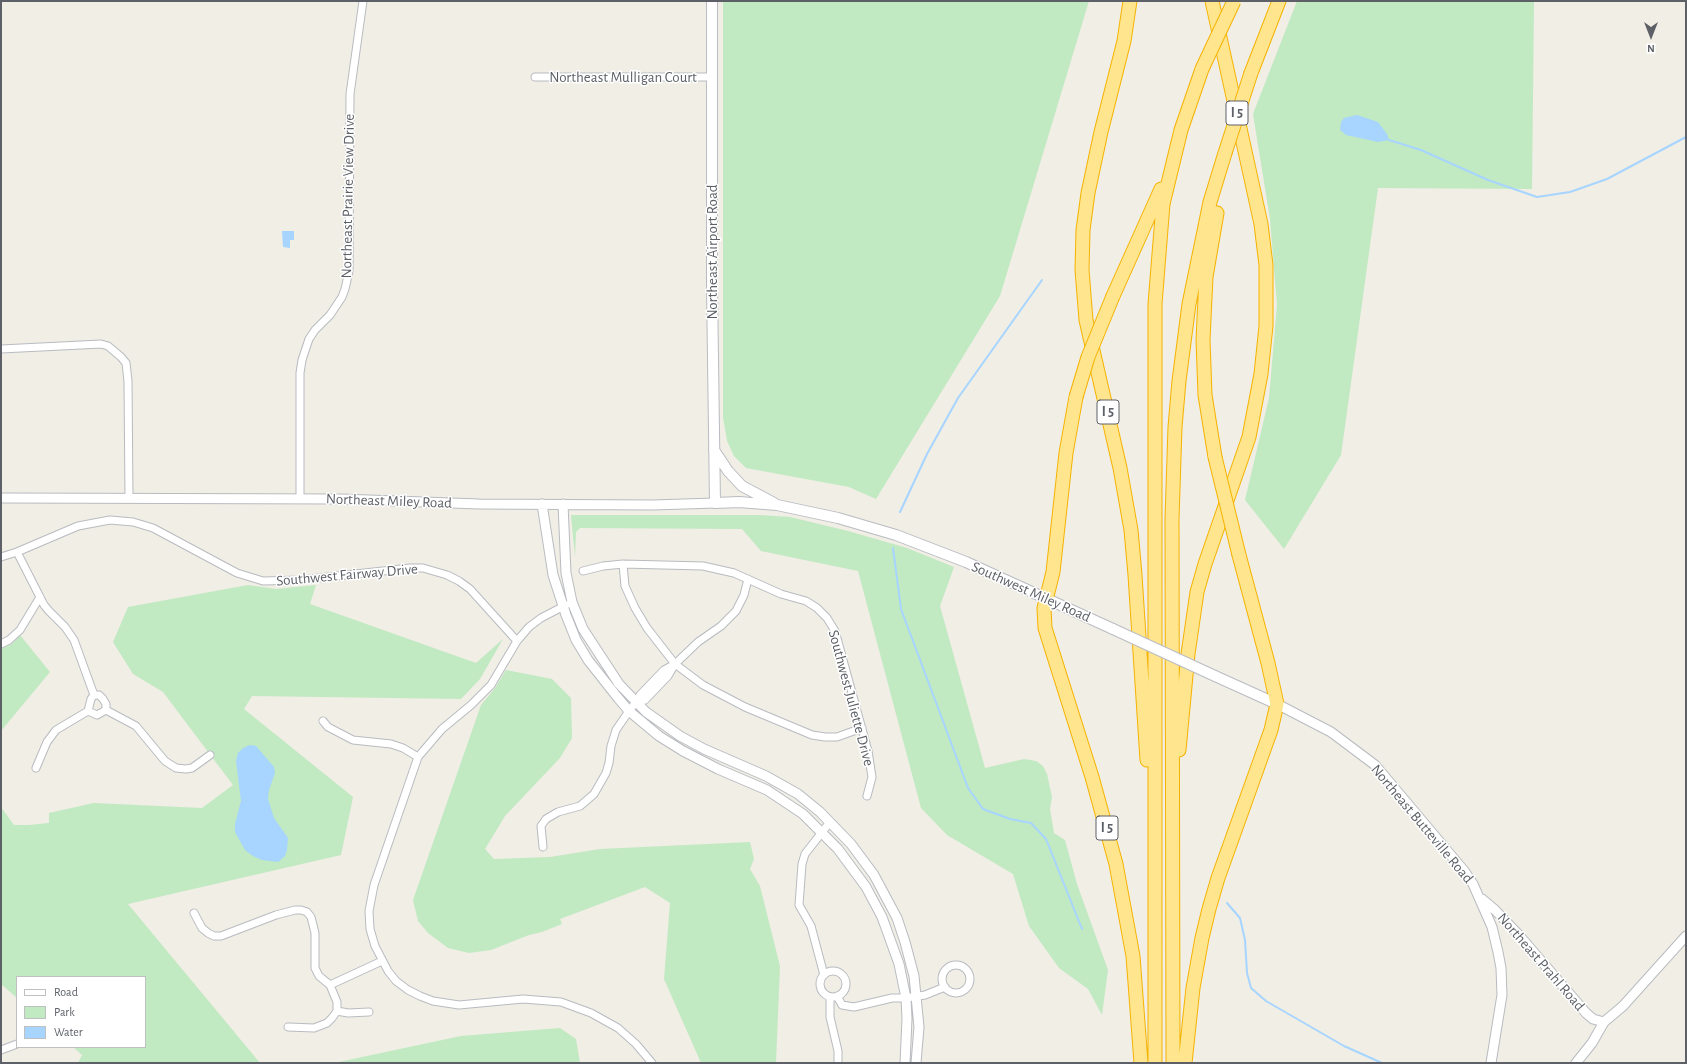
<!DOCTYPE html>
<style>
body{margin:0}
#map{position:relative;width:1687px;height:1064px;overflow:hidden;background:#f0eee5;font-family:"Alegreya Sans",sans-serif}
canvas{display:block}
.frame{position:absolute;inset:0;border:2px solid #5d6167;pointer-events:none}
.legend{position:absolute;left:16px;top:976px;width:130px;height:72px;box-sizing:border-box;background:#fff;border:1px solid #bec0c2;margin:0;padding:5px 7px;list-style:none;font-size:12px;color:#5d6167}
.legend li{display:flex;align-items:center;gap:8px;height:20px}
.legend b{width:20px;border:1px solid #bec0c2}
.north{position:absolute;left:1631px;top:16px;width:40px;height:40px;-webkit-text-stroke:3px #fff;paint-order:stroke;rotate:180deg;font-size:11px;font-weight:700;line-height:16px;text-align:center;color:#5d6167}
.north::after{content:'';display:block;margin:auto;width:14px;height:18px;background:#5d6167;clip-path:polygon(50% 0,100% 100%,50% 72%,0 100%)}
</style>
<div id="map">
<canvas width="1687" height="1064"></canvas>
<div class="frame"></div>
<ul class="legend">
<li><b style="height:5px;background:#fff"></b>Road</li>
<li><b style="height:11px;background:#c1e9c2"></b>Park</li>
<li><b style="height:11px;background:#a7d5ff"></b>Water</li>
</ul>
<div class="north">N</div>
</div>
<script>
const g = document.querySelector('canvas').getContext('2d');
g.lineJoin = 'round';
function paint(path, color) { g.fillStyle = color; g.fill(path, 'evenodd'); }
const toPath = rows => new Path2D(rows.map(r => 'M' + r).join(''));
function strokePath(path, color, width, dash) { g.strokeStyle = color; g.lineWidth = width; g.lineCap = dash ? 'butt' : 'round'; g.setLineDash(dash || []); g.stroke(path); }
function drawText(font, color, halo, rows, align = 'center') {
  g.font = font + ' "Alegreya Sans",sans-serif'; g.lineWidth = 3; g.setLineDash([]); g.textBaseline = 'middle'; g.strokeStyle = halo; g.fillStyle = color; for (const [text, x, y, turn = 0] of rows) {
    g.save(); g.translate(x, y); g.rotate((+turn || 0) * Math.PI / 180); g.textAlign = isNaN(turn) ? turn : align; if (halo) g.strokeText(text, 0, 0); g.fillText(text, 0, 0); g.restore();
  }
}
const green = toPath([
 [723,1,1089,1,1000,296,876,499,849,487,746,468,734,456,727,441,723,417],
 [1297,1,1534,1,1532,189,1378,188,1341,455,1284,549,1245,500,1269,398,1277,305,1270,219,1253,114],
 [571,515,760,515,790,517,848,531,907,548,954,567,940,606,985,768,1024,759,1036,761,1043,766,1047,774,1052,797,1050,809,1054,833,1065,840,1077,884,1108,970,1102,1015,1088,989,1059,968,1029,926,1013,874,947,835,921,808,858,571,761,551,742,529,580,528,576,532,575,557],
 [248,585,276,589,316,585,310,604,476,663,503,639,480,679,461,699,252,696,244,709,353,797,341,855,128,904,260,1063,78,1063,82,1055,73,1047,145,1047,145,977,17,977,17,998,1,984,1,807,14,825,29,825,49,823,49,813,94,803,202,808,233,785,163,692,133,674,113,642,128,607],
 [20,635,50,672,1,731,1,649,13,643],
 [506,670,552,679,571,698,572,738,560,758,505,816,485,849,494,859,550,857,600,849,750,842,754,859,750,869,760,886,780,966,776,1063,701,1063,664,979,670,903,645,887,560,919,562,924,542,932,529,935,491,950,469,953,448,948,428,933,418,921,413,900,481,705,495,688],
 [560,1028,576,1039,580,1063,334,1063,461,1036]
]);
const water = toPath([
 [1357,115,1378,122,1387,134,1389,140,1378,142,1346,135,1340,130,1341,122,1344,118],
 [282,231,294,231,294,240,290,240,290,248,283,247],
 [250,745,256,746,274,767,275,773,269,790,268,799,274,818,288,838,287,850,285,856,278,862,262,860,253,856,245,850,235,832,235,824,241,801,236,761,238,753,243,748]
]);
const stream = toPath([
 [1389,140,1421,150,1488,180,1537,197,1570,192,1607,179,1686,137],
 [900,512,927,454,958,398,1042,280],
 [893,548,901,609,968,788,983,809,1010,819,1031,823,1046,839,1082,929],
 [1227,903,1240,918,1245,940,1247,973,1251,988,1266,1001,1344,1046,1382,1063]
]);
const minor = toPath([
 [535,77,711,77],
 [1,349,101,344,108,346,121,357,126,363,128,381,129,498],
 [300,498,300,373,302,360,309,339,315,330,330,315,342,297,345,289,349,271,350,94,363,1],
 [17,552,44,605,49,611,65,627,74,640,94,695],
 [1,557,17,552,78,526,110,520,133,522,153,528,237,573,263,581,301,580,410,568,423,568,447,575,459,581,470,589,517,641],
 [623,564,625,586,635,608,647,628,675,664,703,685,745,707,812,735,825,737,837,737,862,728],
 [583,571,603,566,623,564,703,566,734,573,781,594,806,601,817,608,827,618,835,631,868,751,872,777,867,796],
 [566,605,541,618,529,627,517,641,491,685,471,705,442,729,418,757,374,885,369,911,370,929,375,946,388,971,396,981,408,990,420,996,433,1001,459,1005,523,999,561,1002,591,1013,618,1028,636,1044,652,1063],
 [1,644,9,640,20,630,40,597],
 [94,695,99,695,103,699,106,704,106,710,97,715,88,711,91,699,94,695],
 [636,702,640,695,664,670,675,664],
 [106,710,136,726,165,761,176,768,186,769,192,768,210,755],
 [323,721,328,727,353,740,391,744,403,748,418,757],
 [36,768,47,742,56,730,88,711],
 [543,847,541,826,546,819,558,812,580,806,594,794,606,773,609,763,611,746,616,730,629,711,636,702,645,700,668,676,675,664,698,642,721,626,736,611,744,595,748,579],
 [194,913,202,928,208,933,214,936,221,936,276,915,295,910,301,910,307,912,311,917,315,933,315,968,319,976,330,985,382,961],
 '942 979a14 14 0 1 1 28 0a14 14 0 1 1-28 0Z',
 '820 984a13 13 0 1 1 26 0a13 13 0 1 1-26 0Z',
 [824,975,811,926,799,905,802,864,805,854,830,822],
 [837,996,842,1005,854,1007,892,998,906,998,925,995,945,987],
 [830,997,830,1017,838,1051,838,1063],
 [337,1011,348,1013,369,1012],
 [288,1027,314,1028,327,1023,332,1018,337,1011,337,1002,330,985],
 [1,1050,17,1044]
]);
const tertiary = toPath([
 [1,498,341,499,479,504,653,505,715,503],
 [542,504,553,575,566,615,576,640,588,660,618,698,629,711,659,736,683,751,718,769,767,790,803,814,838,849,866,887,882,917,899,964,906,998,907,1019,905,1063],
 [563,504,566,573,572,602,583,629,619,684,646,712,680,736,704,749,766,776,798,794,820,812,851,844,874,875,897,918,905,942,914,976,919,1027,916,1063],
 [1277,704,1331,732,1375,765,1465,872,1473,884,1492,927,1498,952,1501,968,1502,995,1491,1063],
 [1482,899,1495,910,1518,934,1586,1013,1593,1019,1604,1022],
 [1576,1063,1592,1043,1604,1022,1623,1006,1686,936]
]);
const secondary = toPath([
 [712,1,712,287,715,503,739,502,777,505,838,518,896,535,966,562,1113,629],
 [714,450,728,471,742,486,774,503],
 [1215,676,1277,704]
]);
const motorway = toPath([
 [1130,1,1124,41,1101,132,1088,193,1083,230,1082,270,1086,320,1120,468,1131,530,1135,575,1147,760],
 [1251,73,1279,1],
 [1113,296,1161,189],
 [1076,397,1066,453,1053,572,1044,608,1045,628,1092,777,1116,864,1133,956,1141,1063],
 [1215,457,1205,395,1203,340,1206,277,1217,213],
 [1179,750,1188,654,1197,592,1205,564,1249,437,1261,374,1266,326,1266,265,1261,224,1212,1],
 [1155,1063,1155,304,1163,204,1181,130,1202,69],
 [1173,1063,1172,519,1175,427,1179,381,1189,304,1210,202,1225,153],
 [1185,1063,1193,988,1202,938,1209,909,1218,878,1271,730,1277,704,1268,663,1239,555]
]);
const secondaryBridge = toPath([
 [1113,629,1215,676]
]);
const motorwayBridge = toPath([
 [1202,69,1234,1],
 [1225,153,1251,73],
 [1076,397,1088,357,1113,296],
 [1215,457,1239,555]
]);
const shields = [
 [1237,113,22],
 [1108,412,22],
 [1107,828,22]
];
const shieldNames = [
 ["I 5",1237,113],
 ["I 5",1108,412],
 ["I 5",1107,828]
];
const streetNames = [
 ["Northeast Mulligan Court",623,77],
 ["Northeast Prairie View Drive",348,196,-89],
 ["Northeast Airport Road",712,252,-90],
 ["Northeast Miley Road",389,501,2],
 ["Southwest Fairway Drive",347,575,-5],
 ["Southwest Miley Road",1031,592,24],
 ["Southwest Juliette Drive",851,698,75],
 ["Northeast Butteville Road",1422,824,50],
 ["Northeast Prahl Road",1541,962,49]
];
paint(green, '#c1e9c2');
paint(water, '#a7d5ff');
strokePath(stream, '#a7d5ff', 2);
strokePath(minor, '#b8bbc0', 9);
strokePath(tertiary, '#b8bbc0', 11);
strokePath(secondary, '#b9bcc2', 12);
strokePath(motorway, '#f6b200', 15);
strokePath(minor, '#fff', 7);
strokePath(tertiary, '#fff', 9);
strokePath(secondary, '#fff', 10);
strokePath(motorway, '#ffe68e', 13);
strokePath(secondaryBridge, '#b9bcc2', 12, []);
strokePath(motorwayBridge, '#f6b200', 15, []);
strokePath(secondaryBridge, '#fff', 10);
strokePath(motorwayBridge, '#ffe68e', 13);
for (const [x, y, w] of shields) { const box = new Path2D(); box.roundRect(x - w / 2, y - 12, w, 24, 3); g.fillStyle = '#fff'; g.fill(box); strokePath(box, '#5d6167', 1); }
drawText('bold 14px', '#5d6167', null, shieldNames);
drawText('15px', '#5d6167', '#fff', streetNames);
</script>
